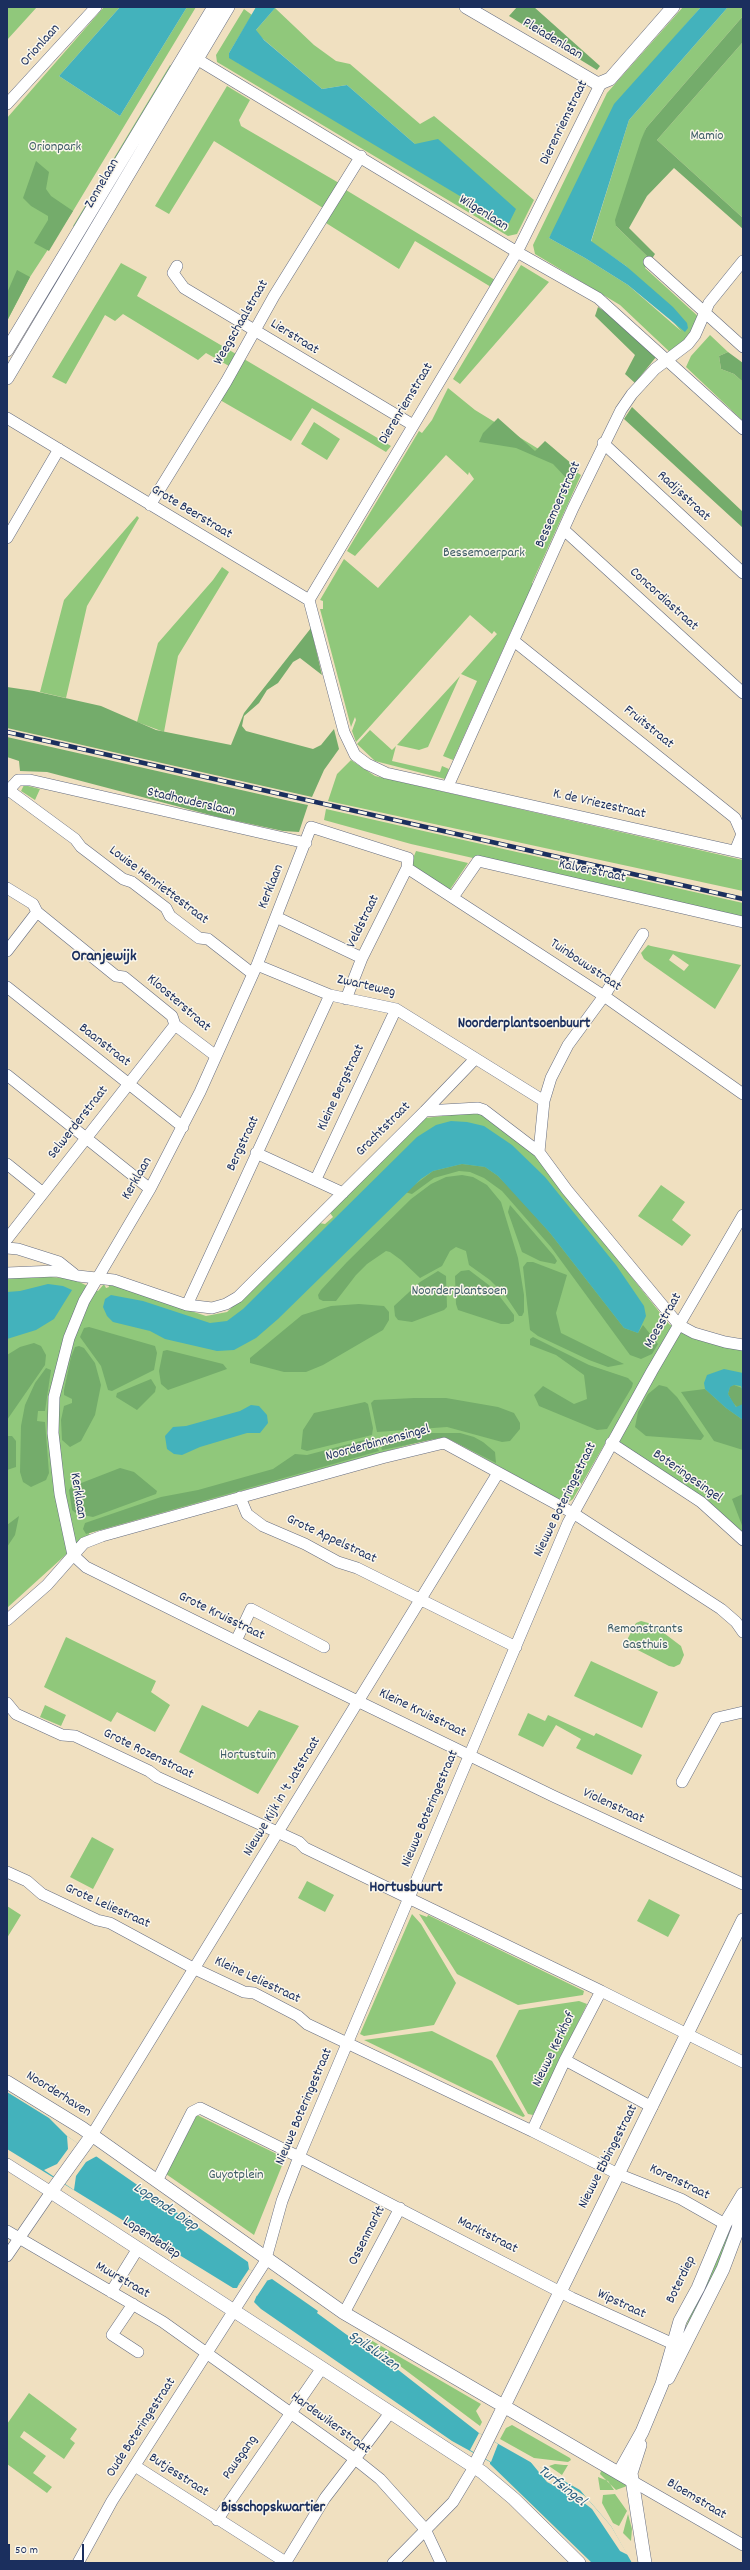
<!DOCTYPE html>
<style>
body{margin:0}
#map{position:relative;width:750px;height:2570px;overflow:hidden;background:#f0e0c0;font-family:Dekko,sans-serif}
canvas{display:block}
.frame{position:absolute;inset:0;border:8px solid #1b2f5e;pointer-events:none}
.scale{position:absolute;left:8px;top:2544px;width:76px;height:18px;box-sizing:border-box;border:2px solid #1b2f5e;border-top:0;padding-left:5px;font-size:12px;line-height:14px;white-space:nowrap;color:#1b2f5e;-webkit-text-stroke:3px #fbf7ec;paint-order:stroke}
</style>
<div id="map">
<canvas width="750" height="2570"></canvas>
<div class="frame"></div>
<div class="scale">50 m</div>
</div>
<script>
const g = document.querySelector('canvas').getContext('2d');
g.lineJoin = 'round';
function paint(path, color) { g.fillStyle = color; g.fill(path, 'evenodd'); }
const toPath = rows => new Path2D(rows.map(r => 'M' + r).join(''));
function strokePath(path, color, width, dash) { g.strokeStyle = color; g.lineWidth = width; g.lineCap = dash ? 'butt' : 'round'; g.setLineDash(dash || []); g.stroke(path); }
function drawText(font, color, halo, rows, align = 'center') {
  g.font = font + ' Dekko,sans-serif'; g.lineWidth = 3; g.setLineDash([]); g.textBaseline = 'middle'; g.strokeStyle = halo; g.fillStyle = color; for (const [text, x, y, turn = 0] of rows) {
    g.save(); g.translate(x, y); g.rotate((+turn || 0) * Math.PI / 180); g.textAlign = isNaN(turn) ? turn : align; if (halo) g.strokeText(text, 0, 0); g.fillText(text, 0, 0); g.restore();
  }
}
const green = toPath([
 [7,7,37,7,7,40],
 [104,7,120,7,59,76,120,116,187,7,196,7,73,211,30,277,7,321,7,118],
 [683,7,701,7,668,45,549,238,585,258,628,285,681,331,626,266,591,242,629,120,728,7,743,7,743,16,646,128,616,226,651,260,645,268,701,319,673,355,620,305,535,254,533,245,607,93],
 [275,8,314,45,336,61,350,64,420,124,434,116,534,200,517,234,508,236,217,62,216,55,244,9,252,15,229,53,238,63,415,144,347,85,322,89,256,33,256,30],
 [743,42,743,218,657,140],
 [170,65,173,67,76,228,73,226],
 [227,86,250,100,239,120,241,126,339,183,323,208,214,141,169,214,155,206],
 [346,190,495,280,491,287,415,241,399,269,326,223],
 [121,263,147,277,137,296,236,354,229,366,206,353,198,360,123,314,115,321,105,315,66,384,52,377],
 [521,265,549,282,460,384,453,379],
 [710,335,728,352,719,356,721,369,734,374,743,382,743,421,686,367,691,356],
 [244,359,386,443,391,446,386,452,312,408,291,441,220,400],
 [448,388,475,410,581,475,532,583,534,586,516,629,513,627,453,760,443,756,477,681,461,674,497,634,494,631,492,634,470,615,356,742,352,731,356,720,355,717,351,727,320,609,323,609,323,601,320,600,344,559,378,588,474,479,469,472,468,475,446,455,355,556,347,551,419,431,422,433,432,420],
 [314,422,340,439,327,460,301,444],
 [137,516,139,518,87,606,66,698,40,692,64,600],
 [222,567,229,572,178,656,164,732,137,722,158,643,213,580],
 [460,676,428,747,419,750,397,745],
 [370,730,392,750,396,746,392,761,440,772,442,766,449,769,445,779,375,761,357,744],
 [351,760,375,776,743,860,743,891,328,801,337,774],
 [24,785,40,789,35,800,21,791],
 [326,809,743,903,743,919,411,844,324,820],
 [416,851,468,863,449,891,410,866],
 [648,945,651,946,741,965,715,1009,644,959,641,953],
 [673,954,689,965,684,971,669,960],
 [478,1112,528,1147,669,1324,692,1338,743,1350,743,1534,619,1442,618,1437,611,1433,573,1499,566,1504,450,1439,438,1437,89,1533,90,1536,82,1540,7,1608,7,1278,51,1277,73,1279,98,1291,104,1284,106,1288,109,1287,108,1283,111,1284,206,1316,227,1312,319,1223,325,1224,333,1217,330,1213,425,1118],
 [661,1185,685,1202,672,1220,691,1235,682,1246,638,1216],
 [641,1621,652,1624,681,1646,684,1655,680,1664,674,1667,669,1666,628,1645,628,1638,636,1623],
 [66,1637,156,1681,151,1692,170,1705,155,1732,117,1712,111,1722,44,1687],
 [591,1661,658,1692,642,1728,574,1696],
 [45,1705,66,1715,61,1726,40,1717],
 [202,1705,248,1727,259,1710,299,1726,258,1794,179,1752],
 [528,1713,545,1721,548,1715,594,1736,596,1733,642,1755,632,1775,576,1748,581,1739,556,1725,543,1747,518,1735],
 [92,1837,114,1849,93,1889,70,1877],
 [307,1881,334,1895,325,1912,298,1898],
 [649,1899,680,1915,668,1937,637,1921],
 [7,1906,21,1915,7,1938],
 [412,1914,421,1924,456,1983,434,2025,364,2036,360,2034],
 [419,1914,427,1917,428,1915,584,1991,583,1995,518,2005,457,1974],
 [579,2001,587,2004,533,2115,528,2114,496,2056,519,2010],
 [432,2031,492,2061,525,2116,523,2117,364,2040],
 [197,2115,285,2158,254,2235,166,2174],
 [725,2231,732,2235,727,2251,684,2331],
 [369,2339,481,2404,476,2411,482,2422,480,2426,368,2342],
 [29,2393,77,2429,70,2439,75,2443,64,2459,24,2431,20,2437,46,2456,33,2473,52,2487,47,2493,7,2464,7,2424],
 [512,2425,570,2458,571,2460,568,2462,534,2458,500,2439,506,2428],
 [555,2464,564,2465,568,2465,562,2475,549,2466],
 [602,2468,627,2484,627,2486,616,2490,600,2474],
 [598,2477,608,2481,614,2490,600,2490],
 [615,2494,627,2511,619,2526,613,2523,602,2503,603,2495],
 [628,2514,632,2529,631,2541,623,2533]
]);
const forest = toPath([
 [517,7,534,7,600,66,597,70,509,16],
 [743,16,743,42,657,140,743,218,743,229,674,168,647,196,629,228,655,254,651,260,616,226,615,220,641,140,646,128],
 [36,161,49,172,46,189,51,196,73,211,49,251,34,243,48,220,48,216,31,206,23,198],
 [17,270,30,277,7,321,7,293],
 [598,307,617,320,656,357,635,383,625,374,635,355,595,316],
 [728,352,743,363,743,382,734,374,721,369,719,356],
 [632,407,743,512,743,528,624,419],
 [498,418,535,451,545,441,579,470,570,482,553,464,516,448,479,442,483,433],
 [311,628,322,675,300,658,293,662,278,683,267,690,259,703,244,716,242,726,246,731,313,749,321,745,334,729,339,749,324,770,312,797,7,728,7,687,34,691,101,706,156,730,231,745,244,713],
 [7,737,303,804,308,805,299,832,283,831,218,817,47,772,20,771,19,761,7,757],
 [462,1164,485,1167,498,1176,511,1189,550,1233,624,1328,638,1333,643,1325,658,1344,652,1354,641,1359,630,1355,551,1247,502,1191,484,1178,470,1172,459,1171,434,1178,412,1194,405,1192,433,1171],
 [462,1175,473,1177,487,1185,501,1202,518,1258,524,1295,524,1312,522,1316,519,1316,505,1295,490,1280,469,1265,466,1251,456,1247,450,1251,442,1266,420,1278,401,1260,390,1252,386,1251,367,1264,356,1275,336,1301,323,1301,319,1299,318,1295,321,1290,347,1262,411,1199,431,1184,446,1177],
 [510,1205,554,1256,557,1261,555,1264,540,1261,522,1252,508,1212],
 [527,1262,533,1262,567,1275,556,1313,561,1333,624,1364,608,1367,589,1360,538,1336,530,1330,523,1267],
 [469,1270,494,1289,514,1315,514,1321,509,1324,501,1324,458,1310,456,1304,455,1276,461,1271],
 [438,1271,446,1276,447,1307,444,1310,412,1322,398,1320,395,1316,394,1306,420,1282],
 [359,1304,384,1306,389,1312,389,1320,383,1330,323,1365,306,1372,284,1372,250,1363,250,1358,302,1315,331,1306],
 [89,1327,155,1346,157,1353,154,1370,112,1391,108,1390,101,1366,80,1337,84,1328],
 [533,1337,589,1365,628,1378,633,1383,632,1387,607,1429,597,1430,539,1406,534,1395,543,1386,574,1404,587,1399,584,1375,556,1355,530,1345,530,1339],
 [34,1343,41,1346,46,1355,45,1365,7,1420,7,1355,20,1347],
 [79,1346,84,1348,95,1363,101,1385,95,1415,81,1441,70,1447,62,1440,61,1420,64,1406,72,1403,72,1399,64,1395,64,1390,71,1357,75,1347],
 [167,1350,223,1364,227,1369,168,1390,161,1384,159,1371,163,1351],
 [46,1368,51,1370,45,1411,38,1411,37,1421,45,1422,49,1473,46,1480,31,1487,23,1482,20,1472,21,1426,25,1405,35,1383],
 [151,1379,156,1387,155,1392,137,1410,116,1397,117,1393],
 [659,1385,667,1387,677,1397,704,1436,701,1440,646,1436,635,1427,638,1412,648,1394],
 [734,1385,742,1388,743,1404,738,1408,733,1403,728,1394,730,1386],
 [705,1389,726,1408,743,1420,743,1450,714,1441,681,1392],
 [414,1398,446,1398,498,1407,514,1413,520,1423,520,1429,510,1441,502,1442,447,1427,377,1432,371,1403,374,1400],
 [365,1402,368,1404,373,1428,372,1435,307,1451,301,1449,303,1430,314,1413],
 [431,1433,460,1433,474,1437,483,1442,495,1452,496,1463,445,1437,382,1450,379,1441],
 [7,1436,12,1436,16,1441,16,1467,7,1470],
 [372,1438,379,1451,86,1534,83,1529,85,1523,161,1497,198,1490,273,1469,295,1454,307,1455],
 [120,1468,134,1472,157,1491,156,1494,93,1517,77,1514,72,1510,69,1490,71,1487],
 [743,1494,743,1528,732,1499],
 [19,1516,15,1535,7,1547,7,1525]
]);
const water = toPath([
 [120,7,187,7,120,116,59,76],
 [256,7,276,7,256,30,264,40,322,89,347,85,415,144,438,139,516,209,509,223,505,223,229,58,229,53],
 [701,7,728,7,629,120,591,241,626,266,673,307,687,323,688,328,685,332,628,285,585,258,549,238,614,104],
 [451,1121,467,1122,484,1126,512,1145,545,1177,616,1265,644,1306,646,1316,638,1333,624,1328,550,1233,498,1176,485,1167,462,1164,433,1171,421,1179,278,1319,256,1338,234,1350,217,1351,165,1339,150,1331,113,1322,107,1316,103,1307,105,1299,111,1295,143,1301,210,1323,227,1321,243,1309,417,1137,436,1125],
 [48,1284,63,1286,72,1290,54,1319,36,1330,7,1339,7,1292,20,1291],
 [724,1369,743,1373,743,1395,741,1386,734,1385,730,1387,728,1394,736,1407,743,1404,743,1420,726,1408,705,1389,704,1383,707,1375],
 [251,1405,259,1406,267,1415,268,1423,260,1433,247,1433,200,1447,182,1455,174,1454,167,1449,165,1436,173,1427,186,1426,240,1411],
 [7,2092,49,2118,67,2136,248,2262,249,2269,266,2281,272,2279,318,2311,317,2313,358,2343,360,2340,479,2433,580,2490,611,2526,632,2563,592,2563,490,2464,490,2462,452,2441,261,2309,254,2302,257,2295,239,2284,237,2288,233,2288,7,2149]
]);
const pier = toPath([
 [67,2136,97,2156,86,2162,76,2176,74,2190,44,2170,57,2164,68,2149],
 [249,2269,267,2281,257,2296,239,2284],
 [479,2433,498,2444,491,2462,470,2450],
 [529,2460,585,2496,611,2526,628,2555,620,2551,592,2509,579,2499,547,2482]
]);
const minor = toPath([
 [190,55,517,252,598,298,743,429],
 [7,104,96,7],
 [649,262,743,347],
 [177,266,173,273,184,288,413,425],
 [7,418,309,600],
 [603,443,743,573],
 [150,505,226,382,274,296,361,156],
 [564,530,743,693],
 [7,538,59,449],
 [309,600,517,252,601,83],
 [309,600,344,732,355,755,367,764,386,773,743,853],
 [514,641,735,818,742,834,735,851],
 [448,786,573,508,621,410,632,394,655,369,688,344,695,335,709,303,743,261],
 [7,789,75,839,81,847,123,879,132,882,166,908,170,916,199,938,208,939,253,974],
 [7,792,18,780,30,780,306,843],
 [407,868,604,996,743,1094],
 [7,888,33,904,37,912,116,976,124,977,172,1016,175,1025,216,1056],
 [453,897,478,861,743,922],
 [276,917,362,958],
 [7,951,37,912],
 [257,965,330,995,396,1009,544,1101],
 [7,987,183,1127],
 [346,999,362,958,407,868,408,858,311,827,257,965,200,1092,150,1189,84,1301,69,1338,54,1397,53,1433,60,1494,73,1555,86,1567,310,1678,553,1796,743,1884],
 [7,1075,150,1189],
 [425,1111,475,1059],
 [539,1152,544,1101,551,1078,568,1045,604,996,643,934],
 [256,1153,343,1193],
 [7,1164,43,1193],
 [316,1179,396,1009],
 [7,1239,175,1025],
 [7,1248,18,1249,59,1262,74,1274],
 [7,1273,56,1271,78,1276,114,1280,187,1305,212,1308,226,1304,238,1297,425,1111,478,1108,484,1110,539,1152,567,1190,679,1325,694,1333,725,1342,743,1345],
 [187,1305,330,995],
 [611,1443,701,1502,743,1540],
 [240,1497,247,1514,263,1526,305,1544,338,1562,357,1568,516,1647],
 [7,1620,47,1585,84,1543,102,1536,382,1458,444,1443,573,1513,721,1609,736,1622,743,1632],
 [236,1641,251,1609,324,1647],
 [7,1703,16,1714,62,1735,75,1736,149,1771,157,1777,299,1842,305,1848,601,1991,565,2060,532,2131,307,2024,298,2016,254,1993,244,1992,195,1969,110,1923,97,1920,42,1894,27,1881,7,1872],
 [682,1782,717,1718,743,1712],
 [601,1991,743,2062],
 [565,2060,652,2107],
 [532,2131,618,2174,681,2199,725,2224],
 [92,2135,498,1473],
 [7,2164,51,2192,7,2256],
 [157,2181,192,2112,200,2108,299,2157,572,2298,680,2347],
 [7,2231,163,2322,355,2459,380,2479,425,2529,441,2563],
 [111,2292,137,2250],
 [133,2304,112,2335,138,2352],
 [344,2313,400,2208],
 [135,2466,287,2563],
 [632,2481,743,2545],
 [217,2520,322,2368],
 [286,2562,325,2498,390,2413],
 [78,2563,112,2501,265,2262,282,2201,299,2157,568,1523,652,1371,743,1215],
 [393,2563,453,2502,474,2467]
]);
const tertiary = toPath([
 [466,7,598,84,610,79,673,7],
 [7,350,214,7],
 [7,378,228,7],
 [7,2082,82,2128,344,2313,632,2481],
 [92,2135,51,2192,482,2472,514,2499,579,2563],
 [668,2378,723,2269,738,2229,743,2206],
 [640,2445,631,2473,645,2563],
 [474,2467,743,1920],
 [619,2473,642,2432,662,2384,680,2321,698,2288,725,2224,743,2194]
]);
const rail = toPath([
 [7,732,743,899]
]);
const streetNames = [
 ["Pleiadenlaan",552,40,31],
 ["Orionlaan",41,46,-48],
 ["Dierenriemstraat",565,123,-64],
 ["Zonnelaan",103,184,-60],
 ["Wilgenlaan",483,214,32],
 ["Weegschaalstraat",242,323,-60],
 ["Lierstraat",294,338,32],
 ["Dierenriemstraat",407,404,-59],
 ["Radijsstraat",683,497,43],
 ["Bessemoerstraat",559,505,-66],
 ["Grote Beerstraat",191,513,31],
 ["Concordiastraat",663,600,42],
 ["Fruitstraat",648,728,39],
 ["Stadhouderslaan",191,803,13],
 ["K. de Vriezestraat",599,805,13],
 ["Kalverstraat",592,872,12],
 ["Louise Henriettestraat",158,886,37],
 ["Kerklaan",272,887,-68],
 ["Veldstraat",364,922,-64],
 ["Tuinbouwstraat",585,966,34],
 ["Zwarteweg",366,987,13],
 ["Kloosterstraat",178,1004,41],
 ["Baanstraat",104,1046,38],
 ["Kleine Bergstraat",342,1088,-65],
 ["Selwerderstraat",79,1123,-52],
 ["Grachtstraat",384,1130,-45],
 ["Bergstraat",244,1144,-65],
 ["Kerklaan",138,1179,-60],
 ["Moesstraat",664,1321,-60],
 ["Noorderbinnensingel",378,1444,-15],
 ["Boteringesingel",687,1477,35],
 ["Kerklaan",77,1496,81],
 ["Nieuwe Boteringestraat",566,1500,-64],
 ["Grote Appelstraat",331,1540,25],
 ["Grote Kruisstraat",221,1617,26],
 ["Kleine Kruisstraat",422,1714,26],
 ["Grote Rozenstraat",148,1755,26],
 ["Nieuwe Kijk in 't Jatstraat",283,1797,-59],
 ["Violenstraat",613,1807,25],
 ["Nieuwe Boteringestraat",431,1809,-67],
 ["Grote Leliestraat",107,1907,24],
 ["Kleine Leliestraat",257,1981,25],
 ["Nieuwe Kerkhof",555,2050,-64],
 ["Noorderhaven",58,2095,32],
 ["Nieuwe Boteringestraat",305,2107,-67],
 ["Nieuwe Ebbingestraat",609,2157,-63],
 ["Korenstraat",679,2183,26],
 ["Ossenmarkt",368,2236,-63],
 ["Marktstraat",487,2236,27],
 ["Lopendediep",151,2239,33],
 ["Boterdiep",682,2280,-64],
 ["Muurstraat",122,2281,30],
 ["Wipstraat",621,2305,25],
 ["Hardewikerstraat",330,2424,36],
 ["Oude Boteringestraat",142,2428,-57],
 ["Pausgang",241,2458,-55],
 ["Butjesstraat",178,2476,33],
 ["Bloemstraat",696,2500,31]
];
const parkNames = [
 ["Mamio",707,137],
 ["Orionpark",55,148],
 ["Bessemoerpark",484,554],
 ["Noorderplantsoen",459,1292],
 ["Remonstrants",645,1630],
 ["Gasthuis",645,1646],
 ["Hortustuin",248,1756],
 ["Guyotplein",236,2176]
];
const neighbourhoodNames = [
 ["Noorderplantsoenbuurt",524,1025],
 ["Bisschopskwartier",273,2509]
];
const waterNames = [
 ["Lopende Diep",165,2208,34],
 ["Spilsluizen",373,2352,35],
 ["Turfsingel",561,2487,38]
];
const quarterNames = [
 ["Oranjewijk",104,958],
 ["Hortusbuurt",406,1889]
];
paint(green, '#90c87b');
paint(forest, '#74ac6b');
paint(water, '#43b2bc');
paint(pier, '#f0e0c0');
strokePath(minor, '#666d80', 12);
strokePath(tertiary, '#666d80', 14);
strokePath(minor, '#fff', 11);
strokePath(tertiary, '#fff', 13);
strokePath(rail, '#1b2f5e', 4.5);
strokePath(rail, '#fbf7ec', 3, [9]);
drawText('14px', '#1b2f5e', '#fbf7ec', streetNames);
drawText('14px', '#3e5d67', '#fbf7ec', parkNames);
drawText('bold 15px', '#1b2f5e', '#fbf7ec', neighbourhoodNames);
drawText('italic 15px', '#295d7f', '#fbf7ec', waterNames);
drawText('bold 16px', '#1b2f5e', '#fbf7ec', quarterNames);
</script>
